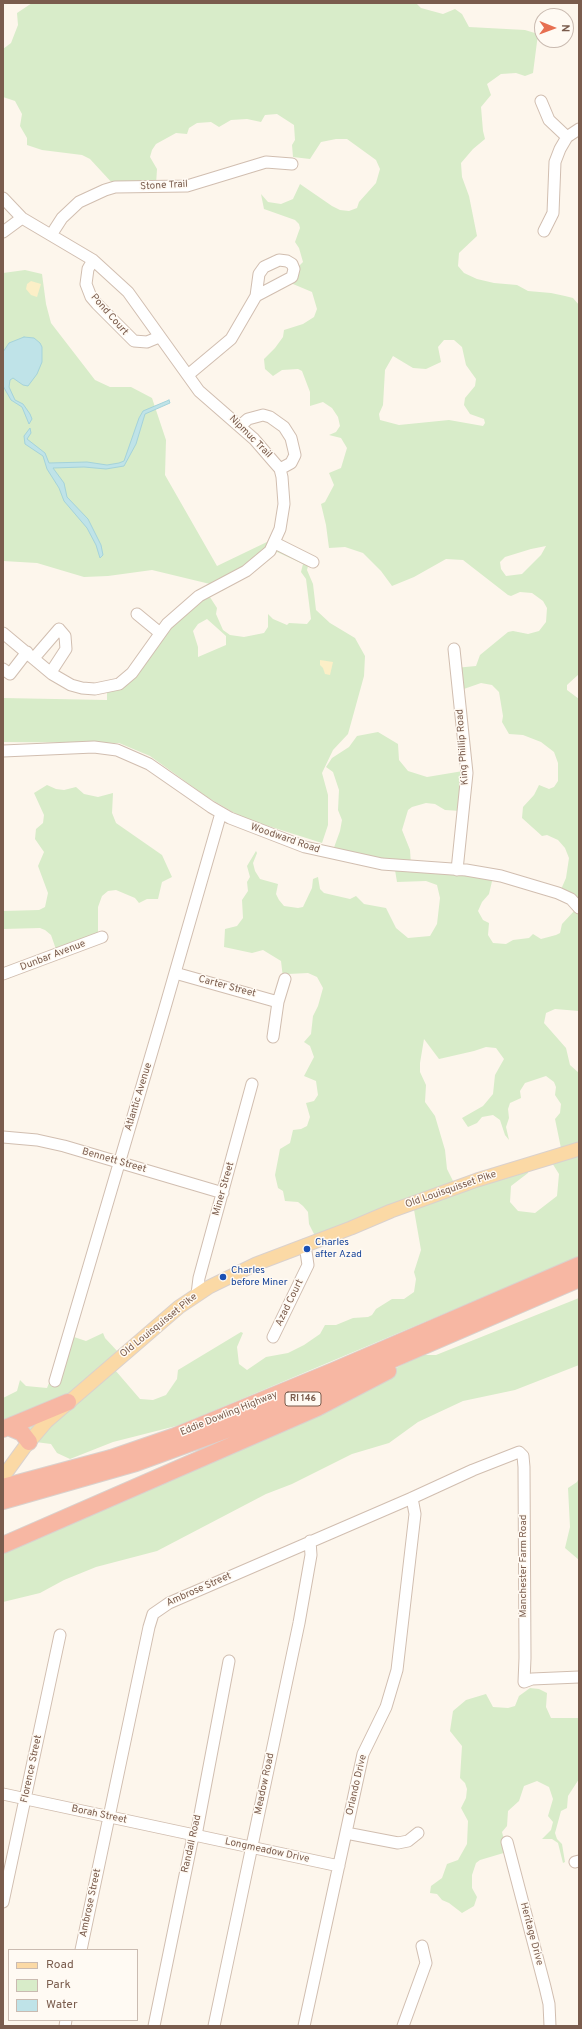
<!DOCTYPE html>
<style>
body{margin:0}
#map{position:relative;width:582px;height:2029px;overflow:hidden;background:#fdf6ec;font-family:Overpass,sans-serif}
canvas{display:block}
.frame{position:absolute;inset:0;border:4px solid #7a5c4d;pointer-events:none}
.legend{position:absolute;left:8px;top:1949px;width:130px;height:72px;box-sizing:border-box;background:#fffaf3;border:1px solid #cabbb1;margin:0;padding:5px 7px;list-style:none;font-size:12px;color:#7a5c4d}
.legend li{display:flex;align-items:center;gap:8px;height:20px}
.legend b{width:20px;border:1px solid #cabbb1}
.north{position:absolute;left:534px;top:8px;width:40px;height:40px;box-sizing:border-box;background:#fffaf3;border:1px solid #cabbb1;border-radius:50%;rotate:91deg;font-size:11px;font-weight:700;line-height:16px;text-align:center;color:#7a5c4d}
.north::after{content:'';display:block;margin:auto;width:14px;height:18px;background:#e76f51;clip-path:polygon(50% 0,100% 100%,50% 72%,0 100%)}
</style>
<div id="map">
<canvas width="582" height="2029"></canvas>
<div class="frame"></div>
<ul class="legend">
<li><b style="height:5px;background:#fbd9a5"></b>Road</li>
<li><b style="height:11px;background:#d8ecc9"></b>Park</li>
<li><b style="height:11px;background:#bfe3e8"></b>Water</li>
</ul>
<div class="north">N</div>
</div>
<script>
const g = document.querySelector('canvas').getContext('2d');
g.lineJoin = 'round';
function paint(path, color) { g.fillStyle = color; g.fill(path, 'evenodd'); }
const toPath = rows => new Path2D(rows.map(r => 'M' + r).join(''));
function strokePath(path, color, width, dash) { g.strokeStyle = color; g.lineWidth = width; g.lineCap = dash ? 'butt' : 'round'; g.setLineDash(dash || []); g.stroke(path); }
function drawText(font, color, halo, rows, align = 'center') {
  g.font = font + ' Overpass,sans-serif'; g.lineWidth = 3; g.setLineDash([]); g.textBaseline = 'middle'; g.strokeStyle = halo; g.fillStyle = color; for (const [text, x, y, turn = 0] of rows) {
    g.save(); g.translate(x, y); g.rotate((+turn || 0) * Math.PI / 180); g.textAlign = isNaN(turn) ? turn : align; if (halo) g.strokeText(text, 0, 0); g.fillText(text, 0, 0); g.restore();
  }
}
const green = toPath([
 [32,3,416,3,421,8,443,14,455,9,462,14,469,27,525,30,538,34,533,73,525,76,516,73,501,74,487,84,491,95,481,107,483,131,485,139,473,149,461,163,462,177,469,196,477,236,459,253,458,266,464,273,477,279,494,283,517,285,528,291,551,293,565,296,573,298,579,305,579,674,567,685,567,690,579,699,579,1011,555,1009,546,1013,544,1023,566,1048,570,1065,579,1073,579,1257,180,1425,113,1442,70,1459,57,1453,51,1444,28,1441,3,1430,3,1398,17,1391,20,1380,26,1386,47,1388,68,1335,86,1341,103,1333,105,1338,119,1353,109,1363,140,1399,153,1400,166,1395,177,1379,178,1370,241,1332,243,1333,237,1347,239,1364,247,1370,266,1357,288,1353,304,1345,320,1334,325,1325,336,1325,353,1318,368,1317,372,1315,376,1309,392,1299,404,1299,414,1292,416,1279,414,1272,421,1250,413,1204,317,1240,309,1224,308,1212,303,1206,298,1202,285,1201,283,1191,278,1188,275,1175,280,1149,290,1143,293,1130,301,1129,307,1126,310,1117,306,1103,314,1101,318,1095,316,1081,304,1076,314,1057,310,1046,304,1042,311,1034,313,1016,318,1006,323,988,317,977,308,973,288,974,283,978,281,961,263,950,252,953,224,947,225,929,237,926,243,918,242,900,248,891,247,882,250,877,247,866,256,851,257,853,253,863,255,871,260,879,278,884,276,894,279,900,284,906,298,908,303,907,312,888,313,879,318,877,320,889,324,893,350,899,356,896,364,904,386,908,396,928,408,938,430,936,437,924,440,898,437,885,426,881,397,882,395,870,332,853,340,831,342,820,338,810,339,790,333,772,326,767,332,758,349,747,357,736,378,732,398,744,399,760,408,771,427,777,463,771,461,811,445,810,435,804,426,803,412,807,408,810,402,830,410,850,411,865,493,877,489,894,482,902,478,911,483,920,489,923,488,935,493,943,506,944,513,940,529,938,533,934,541,939,556,935,560,933,562,924,575,910,559,894,566,878,569,858,565,848,558,840,547,835,542,836,522,818,523,807,534,795,539,785,549,789,554,787,558,781,558,763,554,752,541,742,523,735,509,734,502,722,503,716,499,692,492,685,481,683,458,691,455,668,476,666,480,655,508,632,513,631,528,634,539,631,546,622,547,608,543,601,532,593,520,592,511,596,508,595,463,560,446,559,414,577,392,586,381,571,363,553,345,547,329,548,326,525,321,504,325,502,334,485,329,473,341,468,347,448,341,438,329,435,336,432,340,426,338,417,332,408,323,402,310,406,310,392,302,371,298,369,282,370,273,376,265,369,264,359,275,348,283,337,284,330,303,324,314,317,317,309,312,292,293,284,287,278,303,262,299,248,295,242,300,228,299,224,295,220,264,209,261,194,268,202,281,204,293,199,300,184,332,206,340,210,349,211,357,208,359,202,376,183,380,169,376,160,347,139,336,139,321,142,310,159,293,157,292,145,295,140,294,125,277,114,265,115,261,122,247,119,231,120,219,127,211,122,197,123,189,128,187,134,176,133,156,144,152,150,150,157,157,169,156,185,114,185,90,159,82,155,42,150,27,145,27,138,20,126,22,114,15,101,3,97,3,49,11,43,18,25,17,13],
 [444,340,454,340,462,347,466,365,476,379,475,386,465,398,464,405,470,414,484,419,485,423,483,426,449,420,399,425,380,420,379,414,383,405,385,370,393,356,413,368,426,369,441,362,438,347],
 [546,546,541,555,522,574,506,576,501,569,500,562,505,557,531,549],
 [424,1039,439,1059,474,1051,486,1047,496,1048,504,1059,495,1075,493,1094,483,1106,462,1118,468,1127,477,1123,482,1117,493,1115,500,1120,505,1135,509,1140,506,1127,509,1118,508,1109,510,1103,521,1098,520,1091,525,1083,546,1076,554,1082,556,1087,555,1095,561,1104,560,1113,555,1119,562,1153,549,1158,559,1174,557,1196,535,1213,518,1211,510,1202,511,1186,528,1173,528,1165,456,1187,447,1169,445,1150,435,1116,425,1102,426,1085,420,1072,420,1063],
 [25,270,42,274,46,304,51,323,95,380,110,387,131,387,152,398,166,440,165,475,217,566,269,541,309,562,307,570,313,584,316,610,330,623,355,638,365,656,364,676,348,734,333,750,322,773,328,795,328,825,322,843,243,818,207,797,150,756,119,743,3,742,3,698,107,700,107,688,120,681,206,591,217,608,216,614,223,630,230,635,244,637,264,633,268,627,268,614,273,619,287,625,289,623,307,624,311,619,306,579,301,572,303,564,277,552,260,567,222,591,210,584,152,570,108,576,84,577,37,563,3,561,3,273],
 [207,619,226,636,226,645,198,657,198,647,193,631,198,624],
 [47,785,56,789,64,790,76,787,84,794,98,797,113,793,112,813,116,823,162,855,172,877,162,882,158,899,147,899,139,903,135,898,116,890,108,891,102,896,98,907,98,944,59,958,51,935,45,930,40,928,3,929,3,911,39,910,45,907,48,893,38,866,44,852,35,839,36,829,43,823,44,815,34,793],
 [579,1298,579,1365,515,1390,463,1401,418,1422,389,1443,352,1454,292,1484,266,1494,157,1551,96,1567,64,1580,40,1593,3,1602,3,1545,369,1382,421,1355,436,1355],
 [579,1478,579,1562,579,1560,565,1548,570,1527,568,1488,577,1482],
 [530,1688,539,1689,547,1693,546,1707,551,1718,579,1718,579,1779,568,1796,567,1808,561,1811,555,1833,557,1839,562,1844,565,1862,563,1863,558,1843,552,1839,542,1839,551,1830,553,1822,548,1816,553,1799,549,1787,537,1781,524,1786,519,1801,508,1811,507,1826,502,1832,507,1852,480,1860,476,1863,472,1875,472,1888,477,1897,474,1906,462,1913,449,1903,442,1900,437,1894,430,1893,431,1886,442,1878,447,1864,458,1860,467,1844,468,1821,461,1808,466,1798,467,1789,465,1783,460,1778,462,1746,450,1731,453,1711,466,1700,486,1694,493,1707,508,1708,515,1706,519,1696]
]);
const sand = toPath([
 [31,281,41,284,37,297,31,295,26,289,27,284],
 [320,660,333,662,330,675,325,674,323,668,320,665]
]);
const water = toPath([
 [24,337,34,338,40,343,42,347,42,362,37,374,28,386,23,385,13,378,10,380,9,387,15,400,23,404,30,414,32,419,29,424,22,407,11,400,3,386,3,352,9,343,24,337],
 [169,400,170,403,145,414,136,444,124,466,106,469,84,467,53,468,64,483,67,497,88,519,101,545,103,555,100,558,96,545,87,528,64,501,59,488,47,469,43,456,25,444,24,436,30,428,31,433,27,439,45,453,49,463,87,462,107,465,119,463,124,461,139,418,143,411,169,400]
]);
const minor = toPath([
 [541,101,549,120,567,137],
 [3,198,22,218,93,260,128,292,199,391,254,439,273,461,280,469,282,477,284,504,280,529,270,551,246,571,199,596,167,624,132,673,119,684,95,689,82,688,71,685,52,674,3,633],
 [544,231,553,213,555,162,560,149,567,137,579,129],
 [3,232,22,218],
 [51,235,62,218,79,202,105,190,115,187,187,186,266,162,292,164],
 [93,260,88,269,86,284,91,297,97,304,134,341,147,342,159,337],
 [188,375,231,339,256,296,292,277,294,269,292,264,287,261,279,260,264,267,259,274,256,296],
 [240,426,248,419,263,415,270,417,284,427,291,438,295,455,291,463,280,469],
 [275,543,313,562],
 [137,614,160,633],
 [454,649,467,773,457,870],
 [34,658,59,629,65,636,66,649,51,672],
 [3,669,10,674,27,652],
 [3,751,94,747,117,750,149,764,211,807,230,818,305,847,382,864,466,870,501,876,558,893,571,899,579,908],
 [175,973,278,1002],
 [3,974,102,937],
 [273,1037,278,1002,285,979],
 [3,1137,37,1140,64,1146,223,1193],
 [197,1294,199,1278,252,1084],
 [273,1337,308,1265,305,1245],
 [55,1381,164,1011,221,813],
 [3,1794,339,1866],
 [346,1833,398,1843,408,1841,418,1833],
 [507,1842,545,1987,549,2004,550,2026],
 [575,1862,579,1861],
 [3,1902,60,1635],
 [81,1950,149,1627,153,1614,169,1603,412,1498,473,1470,519,1452,523,1456,524,1467,525,1658,524,1682,532,1679,579,1677],
 [65,2026,66,2020],
 [154,2026,192,1841,197,1830,229,1661],
 [214,2026,299,1623,311,1555,310,1541],
 [304,2026,363,1754,386,1707,397,1670,415,1514,412,1498],
 [403,2026,426,1963,422,1946]
]);
const major = toPath([
 [3,1477,24,1448,47,1421,179,1307,209,1287,256,1264,351,1228,391,1211,477,1180,579,1149]
]);
const highway = toPath([
 [8,1427,22,1433,29,1442],
 [3,1429,68,1402],
 [3,1487,111,1458,175,1436,333,1371,579,1265],
 [3,1501,136,1463,243,1424,579,1279],
 [3,1545,317,1408,388,1371]
]);
const markers = [
 [307,1249,4,"#1a4fb4"],
 [223,1277,4,"#1a4fb4"]
];
const shields = [
 [303,1399,36]
];
const shieldNames = [
 ["RI 146",303,1399]
];
const streetNames = [
 ["Stone Trail",164,186,-3],
 ["Pond Court",109,315,49],
 ["Nipmuc Trail",250,437,45],
 ["King Phillip Road",463,747,-94],
 ["Woodward Road",285,839,19],
 ["Dunbar Avenue",53,956,-21],
 ["Carter Street",227,987,15],
 ["Atlantic Avenue",139,1097,-73],
 ["Bennett Street",114,1161,16],
 ["Miner Street",224,1189,-74],
 ["Old Louisquisset Pike",451,1190,-19],
 ["Azad Court",290,1303,-64],
 ["Old Louisquisset Pike",159,1326,-39],
 ["Eddie Dowling Highway",229,1414,-22],
 ["Manchester Farm Road",524,1566,-90],
 ["Ambrose Street",199,1590,-24],
 ["Florence Street",32,1769,-78],
 ["Meadow Road",265,1784,-78],
 ["Orlando Drive",357,1785,-77],
 ["Borah Street",99,1815,12],
 ["Randall Road",192,1844,-77],
 ["Longmeadow Drive",267,1851,12],
 ["Ambrose Street",91,1903,-78],
 ["Heritage Drive",531,1934,75]
];
const transitNames = [
 ["Charles",315,1243],
 ["after Azad",315,1255],
 ["Charles",231,1271],
 ["before Miner",231,1283]
];
paint(green, '#d8ecc9');
paint(sand, '#fcefc7');
paint(water, '#bfe3e8');
strokePath(water, '#a5d3da', 1);
strokePath(minor, '#d1beb0', 13);
strokePath(major, '#dad1cd', 15);
strokePath(highway, '#dad1cd', 18);
strokePath(minor, '#fff', 11);
strokePath(major, '#fbd9a5', 13);
strokePath(highway, '#f7b7a3', 16);
for (const [x, y, r, color] of markers) { const dot = new Path2D(); dot.arc(x, y, r, 0, 2 * Math.PI); g.fillStyle = color; g.fill(dot); strokePath(dot, '#fffaf3', 1.5); }
for (const [x, y, w] of shields) { const box = new Path2D(); box.roundRect(x - w / 2, y - 7, w, 14, 3); g.fillStyle = '#fffaf3'; g.fill(box); strokePath(box, '#7a5c4d', 1); }
drawText('bold 9px', '#7a5c4d', null, shieldNames);
drawText('10px', '#7a5c4d', '#fffaf3', streetNames);
drawText('10px', '#164399', '#fffaf3', transitNames, 'left');
</script>
